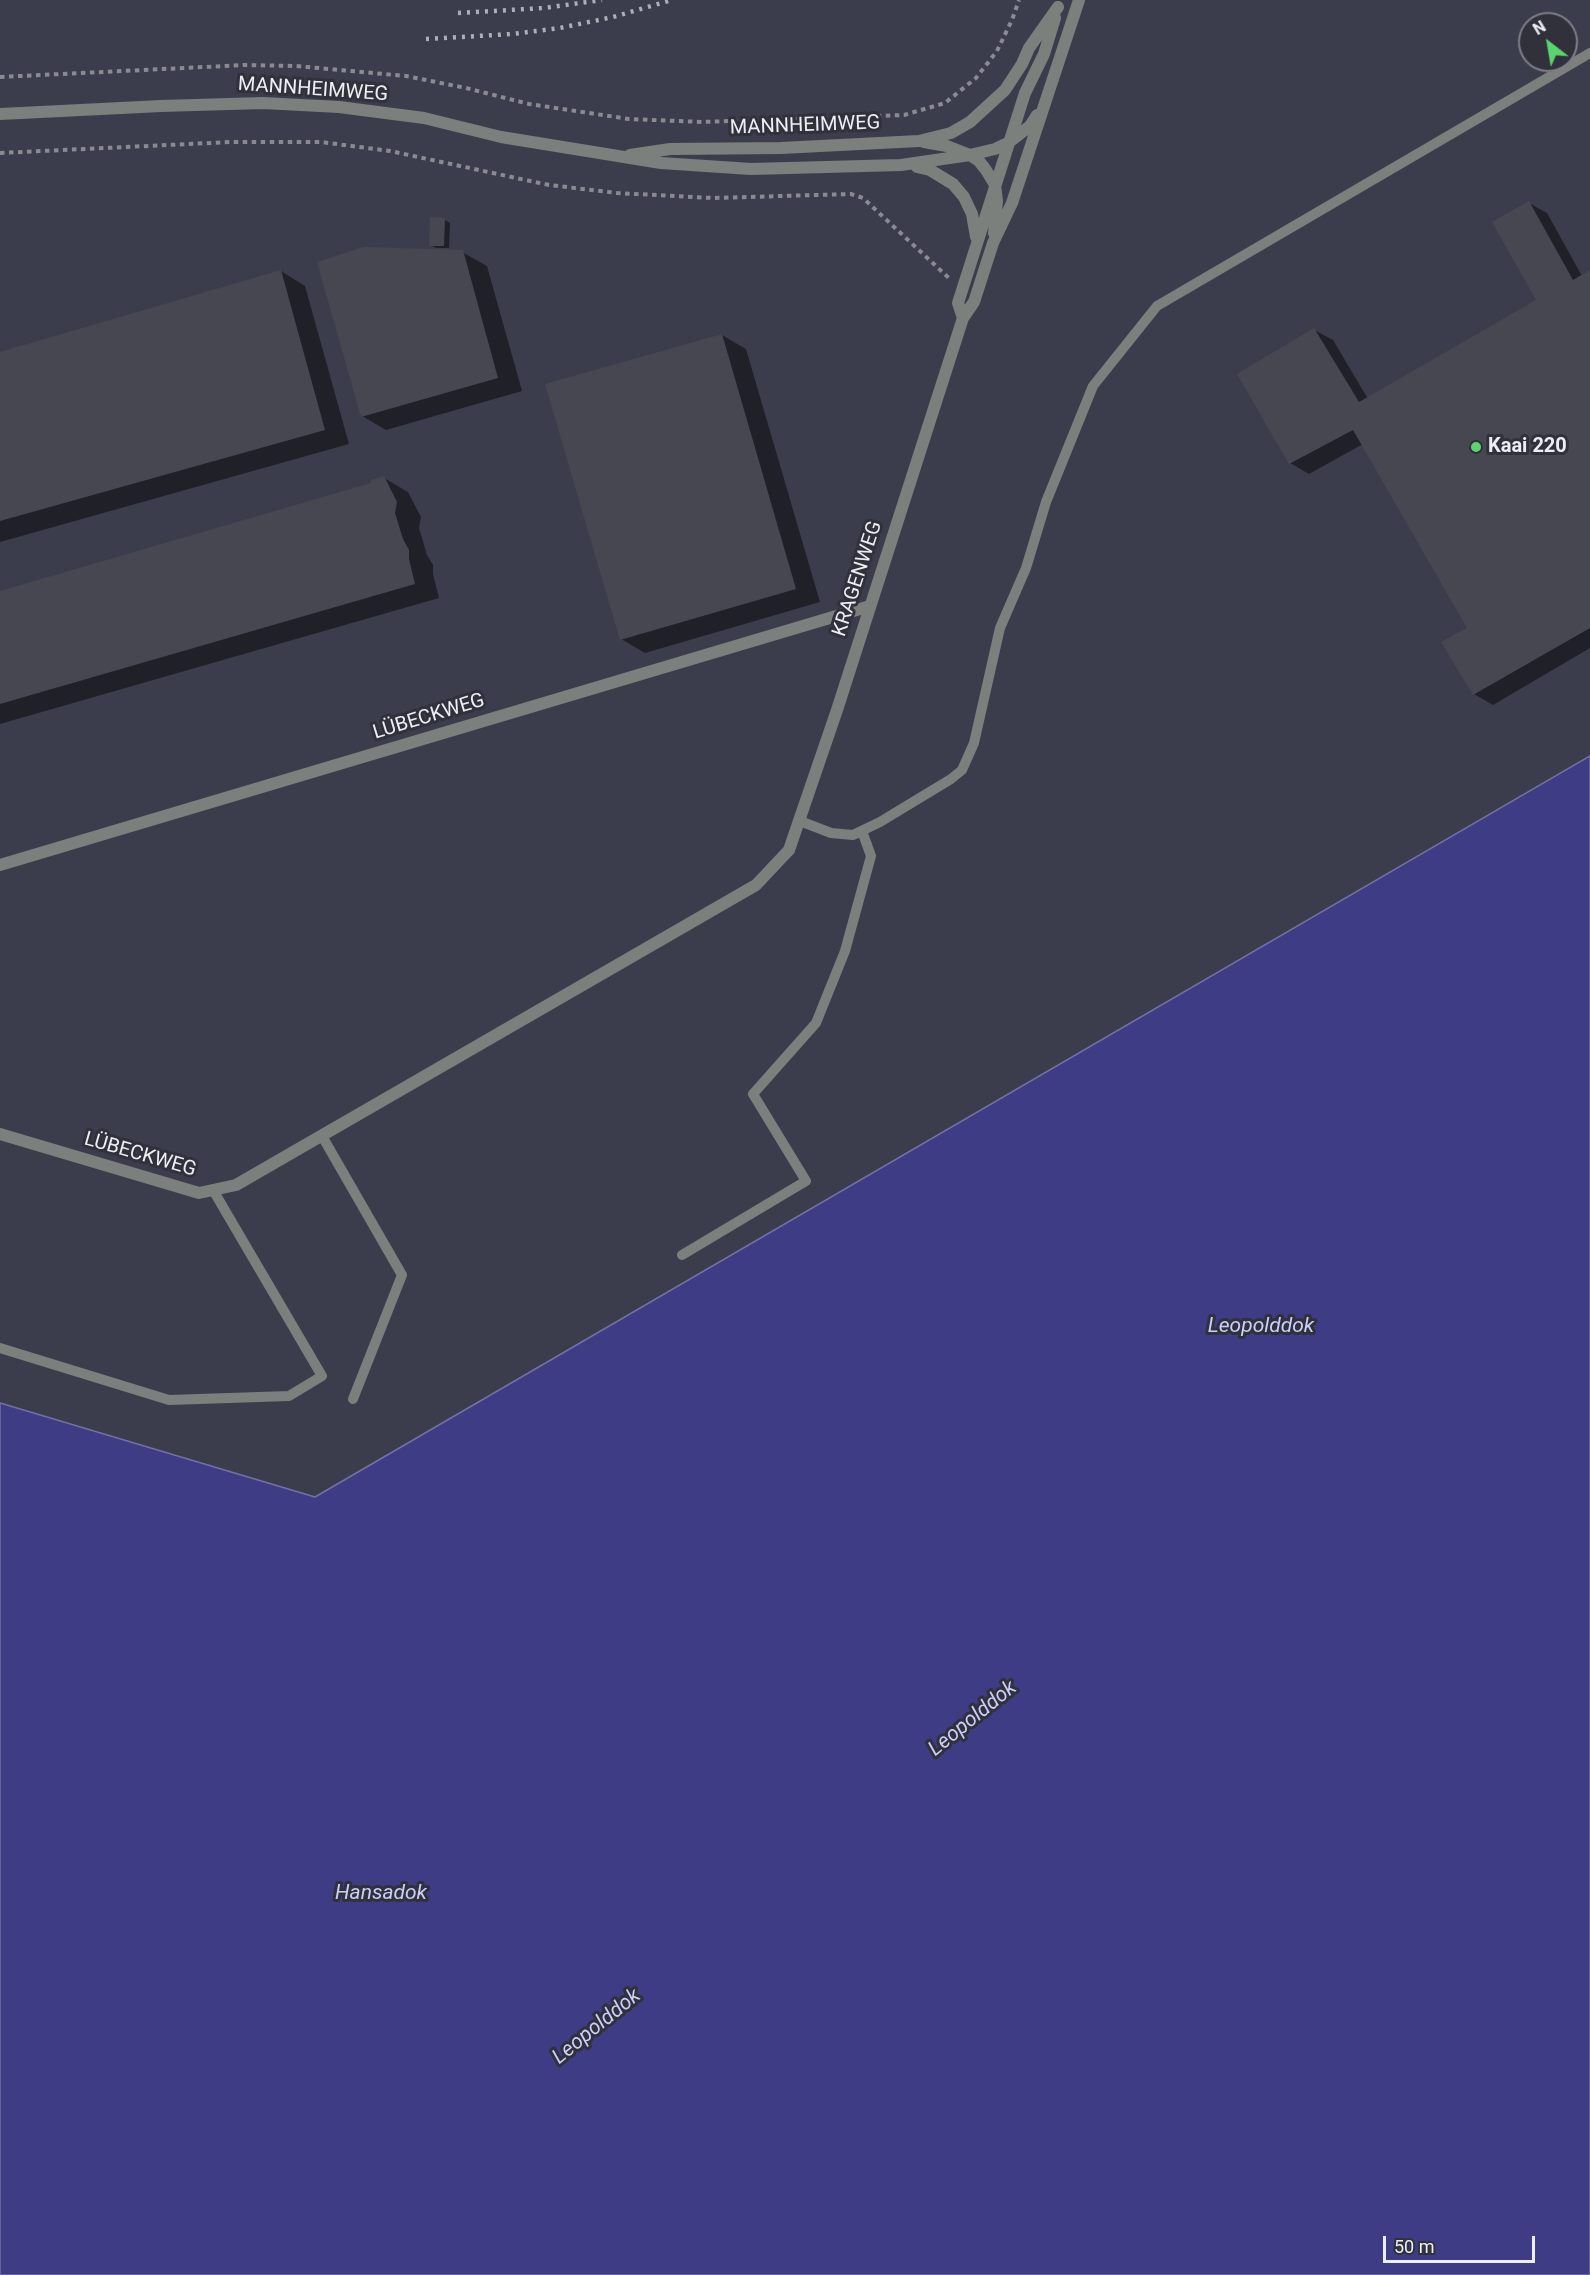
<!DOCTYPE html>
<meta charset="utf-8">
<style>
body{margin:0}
#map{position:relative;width:1590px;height:2275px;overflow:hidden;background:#30313b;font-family:Roboto,sans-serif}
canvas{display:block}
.north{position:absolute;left:1518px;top:12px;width:60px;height:60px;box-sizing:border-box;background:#30313b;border:2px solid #7c7d85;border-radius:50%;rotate:329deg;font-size:16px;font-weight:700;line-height:24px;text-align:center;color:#edeef4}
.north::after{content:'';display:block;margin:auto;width:21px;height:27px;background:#5ad56e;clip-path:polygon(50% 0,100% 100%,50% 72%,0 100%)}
.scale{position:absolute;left:1383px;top:2236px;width:152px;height:27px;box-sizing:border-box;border:3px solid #edeef4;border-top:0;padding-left:8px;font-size:18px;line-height:21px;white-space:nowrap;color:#edeef4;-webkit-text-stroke:4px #30313b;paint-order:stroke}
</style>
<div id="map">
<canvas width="1590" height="2275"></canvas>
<div class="north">N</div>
<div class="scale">50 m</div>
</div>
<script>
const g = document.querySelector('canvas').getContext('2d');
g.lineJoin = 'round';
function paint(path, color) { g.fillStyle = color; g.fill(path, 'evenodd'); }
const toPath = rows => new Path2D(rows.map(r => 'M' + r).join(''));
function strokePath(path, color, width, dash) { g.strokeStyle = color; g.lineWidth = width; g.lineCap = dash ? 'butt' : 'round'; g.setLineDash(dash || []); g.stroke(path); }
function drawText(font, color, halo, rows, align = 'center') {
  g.font = font + ' Roboto,sans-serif'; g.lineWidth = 6; g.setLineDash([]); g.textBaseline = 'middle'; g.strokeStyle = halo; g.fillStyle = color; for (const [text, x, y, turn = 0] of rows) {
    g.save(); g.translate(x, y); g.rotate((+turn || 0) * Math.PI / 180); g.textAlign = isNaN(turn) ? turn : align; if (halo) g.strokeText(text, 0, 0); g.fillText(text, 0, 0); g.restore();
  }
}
const built = toPath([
 [0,0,1590,0,1590,756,315,1497,0,1403],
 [1530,24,1566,24,1566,60,1530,60]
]);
const water = toPath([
 [1590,756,1590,2275,0,2275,0,1403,315,1497,1590,756]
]);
const shadow = toPath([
 [1529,203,1547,213,1582,276,1590,272,1590,648,1493,705,1474,694,1469,628,1363,444,1309,474,1290,463,1314,330,1333,340,1368,399,1538,301],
 [445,220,450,223,449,248,436,248,430,245],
 [462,252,487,266,522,391,386,430,362,416],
 [281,271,305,286,349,444,0,542,0,353],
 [722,335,746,349,820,602,645,653,621,639],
 [384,478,408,492,421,517,419,528,427,555,433,565,433,574,439,598,0,724,0,593,373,484]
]);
const building = toPath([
 [1529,201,1573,280,1590,270,1590,628,1473,695,1441,642,1467,628,1353,430,1289,464,1237,374,1314,328,1359,402,1536,300,1492,222],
 [430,217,445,218,444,246,429,246],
 [364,247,463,250,498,378,361,417,317,262],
 [281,270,325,430,0,521,0,352],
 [722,334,796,589,620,640,545,384],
 [384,476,397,502,395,513,403,539,409,550,409,559,415,584,0,704,0,591,371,483,371,480]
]);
const path = toPath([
 [0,77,245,65,296,66,406,76,466,88,529,104,629,119,702,122,904,115,945,103,976,78,997,51,1012,20,1019,0],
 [0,153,231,142,321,142,390,151,549,185,617,193,713,198,851,194,863,198,951,280]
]);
const service = toPath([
 [800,821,831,833,853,835,880,822,951,779,962,770,974,743,1000,628,1026,568,1046,502,1093,386,1157,306,1590,53],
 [322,1136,402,1275,353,1399],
 [682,1255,806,1181,753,1094,816,1023,845,951,871,856,862,831],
 [0,1348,169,1400,289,1396,322,1376,213,1190]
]);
const minor = toPath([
 [0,114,161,106,263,103,339,107,424,118,501,137,661,163,751,169,901,165,970,155,995,149,1008,143,1030,126,1037,115],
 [924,142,947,146,970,155,979,161,986,170,995,185,997,201,994,233],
 [630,155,670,149,781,148,919,141,951,133,970,122,1005,90,1022,64,1029,48,1058,7],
 [917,167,930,170,953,184,964,197,972,214,976,237],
 [963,318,958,303,1025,93,1044,54,1055,18],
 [0,865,870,606],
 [0,1134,199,1193,236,1185,756,885,789,850,837,710,963,318,974,302,993,243,1012,203,1079,0]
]);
const rail = toPath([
 [458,13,544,8,602,0],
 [426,39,512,34,560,28,613,17,672,0]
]);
const markers = [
 [1476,447,6,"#5ad56e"]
];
const streetNames = [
 ["MANNHEIMWEG",313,90,4],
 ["MANNHEIMWEG",805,126,-2],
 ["KRAGENWEG",858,579,-72],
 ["LÜBECKWEG",429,717,-17],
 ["LÜBECKWEG",140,1155,16]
];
const poiNames = [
 ["Kaai 220",1488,447]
];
const waterNames = [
 ["Leopolddok",1261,1327],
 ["Leopolddok",973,1719,-39],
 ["Hansadok",381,1894],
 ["Leopolddok",597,2027,-39]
];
paint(built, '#3c3d4c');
paint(water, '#3f3c86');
strokePath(water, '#7371a7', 1.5);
paint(shadow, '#0007');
paint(building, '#464751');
strokePath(path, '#898a92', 4, [4.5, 4.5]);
strokePath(service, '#7b807c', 10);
strokePath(minor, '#7b807c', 12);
strokePath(rail, '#adaeb6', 4.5, [3, 6]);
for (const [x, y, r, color] of markers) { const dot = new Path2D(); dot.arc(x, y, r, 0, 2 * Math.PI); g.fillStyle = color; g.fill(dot); strokePath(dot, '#30313b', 2); }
drawText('20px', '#edeef4', '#30313b', streetNames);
drawText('bold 20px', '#edeef4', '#30313b', poiNames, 'left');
drawText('italic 21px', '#cbcefa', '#30313b', waterNames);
</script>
